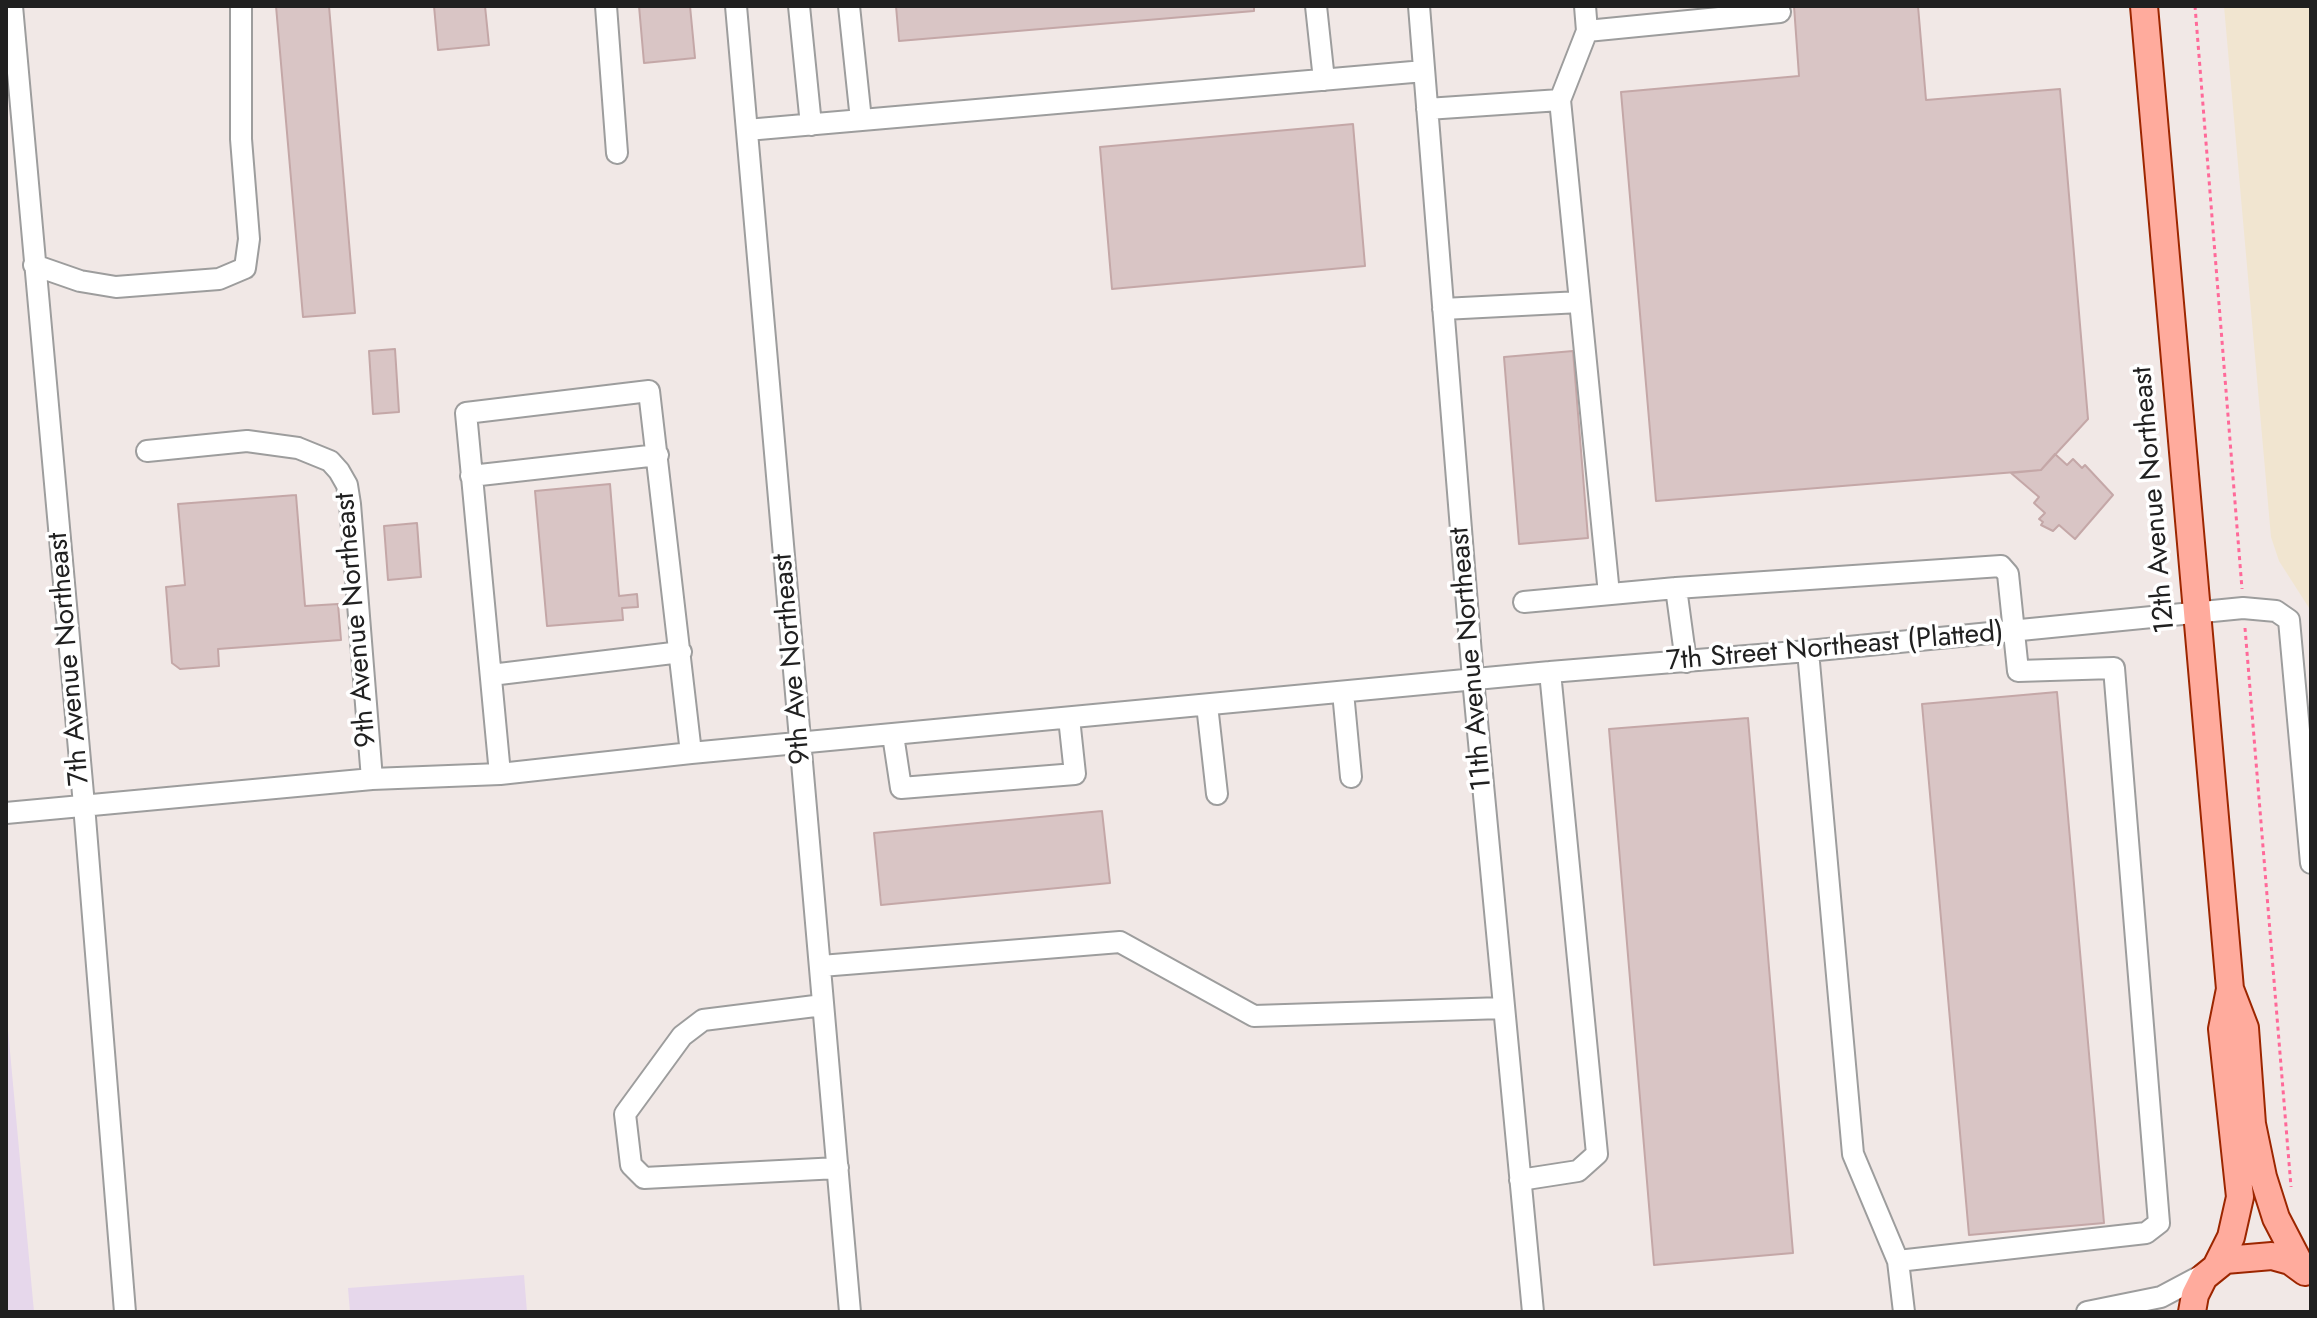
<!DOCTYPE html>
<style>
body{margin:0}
#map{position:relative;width:2317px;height:1318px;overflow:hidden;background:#f1e8e6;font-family:Jost,sans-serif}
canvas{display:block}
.frame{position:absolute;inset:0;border:8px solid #202020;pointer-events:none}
</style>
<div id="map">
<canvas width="2317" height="1318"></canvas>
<div class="frame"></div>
</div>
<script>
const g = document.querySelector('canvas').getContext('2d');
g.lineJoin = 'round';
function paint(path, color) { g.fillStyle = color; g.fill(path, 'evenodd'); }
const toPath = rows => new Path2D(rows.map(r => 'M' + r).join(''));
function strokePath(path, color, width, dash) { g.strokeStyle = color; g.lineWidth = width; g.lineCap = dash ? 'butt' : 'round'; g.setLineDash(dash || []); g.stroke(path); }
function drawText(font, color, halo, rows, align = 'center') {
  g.font = font + ' Jost,sans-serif'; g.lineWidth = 7; g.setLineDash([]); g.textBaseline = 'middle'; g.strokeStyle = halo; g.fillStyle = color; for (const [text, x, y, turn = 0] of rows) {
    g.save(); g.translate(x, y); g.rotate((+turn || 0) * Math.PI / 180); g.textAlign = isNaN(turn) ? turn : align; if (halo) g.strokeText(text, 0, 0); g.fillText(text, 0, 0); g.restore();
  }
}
const industrial = toPath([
 [6,1008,34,1312,6,1312],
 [524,1275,527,1312,350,1312,348,1288]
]);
const farmland = toPath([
 [2224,6,2311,6,2311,611,2279,561,2271,537]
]);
const building = toPath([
 [276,6,329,6,355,313,303,317,276,6],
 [434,6,485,6,489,45,438,50,434,6],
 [639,6,690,6,695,58,644,63,639,6],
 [896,6,1254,6,1254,11,899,41,896,6],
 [1794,6,1918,6,1926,100,2060,89,2088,419,2041,470,1656,501,1621,92,1799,76,1794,6],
 [1353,124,1365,266,1112,289,1100,147,1353,124],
 [395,349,399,412,373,414,369,351,395,349],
 [1573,351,1588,538,1519,544,1504,357,1573,351],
 [2055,454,2067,465,2073,459,2082,468,2085,465,2113,495,2075,539,2059,525,2053,531,2041,525,2043,522,2039,519,2045,513,2034,503,2039,497,2011,473,2041,470,2055,454],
 [610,484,619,596,637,594,638,607,622,608,623,620,547,626,535,491,610,484],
 [296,495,305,606,338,604,341,640,218,649,219,666,180,669,172,663,166,587,185,585,178,504,296,495],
 [417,523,421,577,388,580,384,526,417,523],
 [2057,692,2104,1223,1969,1235,1922,704,2057,692],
 [1748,718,1793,1253,1654,1265,1609,729,1748,718],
 [1102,811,1110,883,881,905,874,833,1102,811]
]);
const path = toPath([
 [2195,6,2242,589],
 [2245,628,2291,1187]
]);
const minor = toPath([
 [12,6,84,805,125,1312],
 [606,6,617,153],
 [736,6,850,1312],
 [799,6,811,125],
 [849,6,861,120],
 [1316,6,1324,80],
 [1419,6,1473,679,1533,1312],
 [1585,6,1587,31,1780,12],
 [1587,31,1560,100,1609,594],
 [1427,109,1560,100],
 [747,130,1424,71],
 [34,265,80,281,116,287,219,279,245,268,249,239,241,139,241,6],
 [1443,309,1580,302],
 [147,451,247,441,298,448,330,461,339,471,347,485,350,504,372,779],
 [471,476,658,455],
 [1524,602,1676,588],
 [1808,651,1853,1154,1898,1261,1904,1312],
 [1686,662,1676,588,2001,566,2008,574,2018,671,2114,668,2159,1223,2146,1233,1898,1261],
 [491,675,681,652],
 [1343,692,1351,777],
 [1207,705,1217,794],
 [893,735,901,788,1075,774,1069,718],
 [500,774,466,413,649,391,691,753],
 [6,813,372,779,500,774,691,753,1550,672,1808,651,2243,608,2276,611,2289,620,2311,863],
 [821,966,1120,942,1254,1016,1503,1008],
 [823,1005,703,1020,682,1036,625,1114,631,1165,644,1178,838,1168],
 [1520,1180,1578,1171,1597,1154,1550,672],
 [2087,1312,2161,1297,2208,1272]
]);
const major = toPath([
 [2144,6,2230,989,2245,1028,2252,1124,2263,1177,2276,1218,2303,1270],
 [2217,1265,2231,1237,2240,1197,2222,1029,2230,989],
 [2192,1312,2195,1295,2204,1277,2225,1260,2272,1256,2290,1261,2305,1272]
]);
const streetNames = [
 ["12th Avenue Northeast",2155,500,-95],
 ["9th Avenue Northeast",357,620,-95],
 ["7th Street Northeast (Platted)",1835,648,-5],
 ["7th Avenue Northeast",70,659,-95],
 ["9th Ave Northeast",793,659,-95],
 ["11th Avenue Northeast",1472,659,-95]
];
paint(industrial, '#e6d7eb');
paint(farmland, '#f1e5d0');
paint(building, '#d9c5c5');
strokePath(building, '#c4a7a7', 2);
strokePath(minor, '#9d9d9d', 24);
strokePath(major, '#9c2600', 30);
strokePath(path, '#ff6999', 3, [4, 4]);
strokePath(minor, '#fff', 20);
strokePath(major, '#ffab9d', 26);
drawText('28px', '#202020', '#fff', streetNames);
</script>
